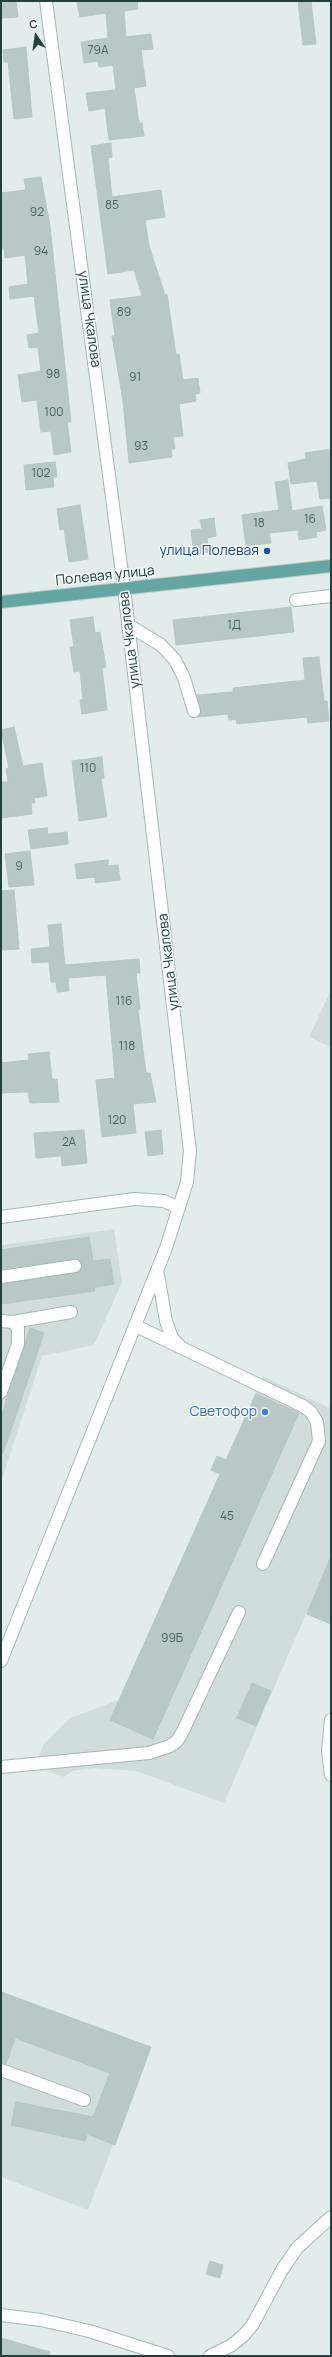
<!DOCTYPE html>
<meta charset="utf-8">
<style>
body{margin:0}
#map{position:relative;width:332px;height:2357px;overflow:hidden;background:#e2edeb;font-family:Manrope,sans-serif}
canvas{display:block}
.frame{position:absolute;inset:0;border:2px solid #21403e;pointer-events:none}
.north{position:absolute;left:16px;top:16px;width:40px;height:40px;-webkit-text-stroke:3px #f3faf8;paint-order:stroke;rotate:347deg;font-size:11px;font-weight:700;line-height:16px;text-align:center;color:#21403e}
.north::after{content:'';display:block;margin:auto;width:14px;height:18px;background:#21403e;clip-path:polygon(50% 0,100% 100%,50% 72%,0 100%)}
</style>
<div id="map">
<canvas width="332" height="2357"></canvas>
<div class="frame"></div>
<div class="north">С</div>
</div>
<script>
const g = document.querySelector('canvas').getContext('2d');
g.lineJoin = 'round';
function paint(path, color) { g.fillStyle = color; g.fill(path, 'evenodd'); }
const toPath = rows => new Path2D(rows.map(r => 'M' + r).join(''));
function strokePath(path, color, width, dash) { g.strokeStyle = color; g.lineWidth = width; g.lineCap = dash ? 'butt' : 'round'; g.setLineDash(dash || []); g.stroke(path); }
function drawText(font, color, halo, rows, align = 'center') {
  g.font = font + ' Manrope,sans-serif'; g.lineWidth = 3; g.setLineDash([]); g.textBaseline = 'middle'; g.strokeStyle = halo; g.fillStyle = color; for (const [text, x, y, turn = 0] of rows) {
    g.save(); g.translate(x, y); g.rotate((+turn || 0) * Math.PI / 180); g.textAlign = isNaN(turn) ? turn : align; if (halo) g.strokeText(text, 0, 0); g.fillText(text, 0, 0); g.restore();
  }
}
const built = toPath([
 [331,990,331,1047,309,1037],
 [114,1229,122,1282,94,1345,42,1356,1,1482,1,1245],
 [263,1376,328,1407,331,1401,331,1624,306,1614,224,1803,136,1771,94,1768,72,1771,64,1777,39,1768,38,1757,44,1744,70,1718,119,1700],
 [1,1992,151,2047,88,2210,1,2177]
]);
const building = toPath([
 [1,1,16,1,18,17,1,18,1,1],
 [92,1,137,1,138,9,124,11,126,37,151,34,153,49,141,50,146,86,134,88,139,123,142,123,144,136,109,140,105,108,89,111,86,93,116,90,113,65,99,67,98,61,84,63,81,42,108,38,106,13,80,17,77,3,92,1],
 [298,1,311,1,316,44,303,45,298,1],
 [26,47,32,117,14,119,8,62,4,62,3,50,26,47],
 [111,143,112,157,108,158,112,197,161,190,165,217,145,220,149,246,165,295,167,294,176,355,179,354,183,380,198,378,200,393,195,394,196,401,179,404,183,436,173,437,175,449,171,449,172,457,129,463,123,401,112,336,115,336,110,300,142,296,134,270,108,274,91,146,111,143],
 [41,177,50,226,71,422,67,422,71,452,54,455,51,431,41,432,37,400,22,402,18,375,41,371,38,347,29,348,27,335,39,333,34,296,10,299,9,287,28,284,25,255,5,258,4,248,1,248,1,193,26,190,24,179,41,177],
 [325,450,331,450,331,498,320,499,317,481,291,484,288,463,306,459,305,453,325,450],
 [55,462,57,477,53,477,54,487,26,490,24,465,55,462],
 [288,480,292,511,322,506,326,530,316,532,317,537,299,540,298,530,269,533,271,543,246,546,242,515,279,510,275,482,288,480],
 [80,505,88,559,69,562,64,529,60,530,57,509,80,505],
 [214,518,216,536,207,538,209,552,194,554,191,530,202,529,200,520,214,518],
 [291,607,294,632,176,645,173,620,291,607],
 [93,617,95,633,100,632,106,667,102,668,107,710,82,714,80,700,83,700,80,671,74,672,70,647,74,647,70,620,93,617],
 [319,657,324,701,327,701,329,721,308,723,307,717,237,724,236,719,229,720,228,714,198,717,201,709,197,695,233,692,233,688,305,680,303,658,319,657],
 [14,727,23,766,42,763,47,796,34,798,35,803,31,803,32,814,1,818,1,782,8,782,6,769,9,768,1,730,14,727],
 [102,757,104,778,101,778,107,817,79,821,72,761,102,757],
 [47,828,48,834,67,832,68,844,31,849,28,830,47,828],
 [30,851,34,885,9,887,5,854,30,851],
 [108,860,108,866,118,865,120,880,95,883,95,877,77,879,75,864,108,860],
 [14,890,19,949,1,950,1,891,14,890],
 [61,924,65,965,139,959,140,973,136,973,140,1009,138,1010,146,1073,150,1073,156,1102,133,1104,136,1133,102,1137,96,1080,115,1078,106,975,68,978,69,991,57,992,56,982,51,982,49,962,32,963,31,949,50,947,48,925,61,924],
 [49,1052,52,1079,57,1079,59,1102,30,1103,28,1092,1,1093,1,1063,29,1060,28,1054,49,1052],
 [84,1130,87,1163,62,1166,61,1156,36,1158,34,1133,84,1130],
 [161,1130,163,1154,148,1156,145,1132,161,1130],
 [89,1237,93,1261,110,1259,114,1284,94,1287,95,1291,1,1304,1,1284,76,1273,80,1272,82,1265,81,1261,74,1259,1,1269,1,1250,89,1237],
 [30,1328,44,1333,3,1453,1,1453,1,1417,30,1328],
 [256,1394,299,1413,153,1739,110,1720,220,1474,211,1470,217,1456,226,1460,256,1394],
 [331,1556,331,1624,307,1614,331,1556],
 [252,1683,271,1691,256,1726,237,1718,252,1683],
 [1,1992,151,2047,115,2145,87,2134,85,2141,11,2125,16,2102,93,2117,110,2073,15,2038,6,2064,1,2063,1,1992],
 [210,2261,223,2265,220,2278,206,2274,210,2261],
 [1,2338,50,2352,49,2356,1,2356,1,2338]
]);
const minor = toPath([
 [296,600,331,596],
 [128,625,161,645,175,660,184,678,194,711],
 [1,1217,134,1199,164,1201,179,1208],
 [158,1275,166,1321,172,1338,179,1345],
 [1,1277,75,1266],
 [1,1321,13,1322,71,1312],
 [136,1326,303,1406,311,1412,317,1422,319,1441,263,1564],
 [1,1392,18,1344,18,1328,13,1322],
 [1,1661,166,1248,187,1182,190,1151,124,588,46,1],
 [331,1720,328,1751,331,1775],
 [1,1767,149,1753,170,1746,177,1741,182,1733,239,1612],
 [1,2070,84,2100],
 [1,2315,41,2320,89,2331,168,2356],
 [210,2356,232,2345,244,2335,253,2324,282,2270,297,2248,331,2217]
]);
const major = toPath([
 [1,602,331,566]
]);
const markers = [
 [267,551,4,"#1a4fb4"],
 [265,1412,4,"#3f7fe0"]
];
const numberNames = [
 ["79А",98,51],
 ["85",112,206],
 ["92",37,213],
 ["94",41,252],
 ["89",124,313],
 ["98",53,375],
 ["91",135,378],
 ["100",54,413],
 ["93",141,447],
 ["102",41,474],
 ["16",310,520],
 ["18",259,524],
 ["1Д",234,626],
 ["110",88,769],
 ["9",19,867],
 ["116",124,1002],
 ["118",127,1047],
 ["120",117,1121],
 ["2А",69,1143],
 ["45",227,1517],
 ["99Б",172,1639]
];
const streetNames = [
 ["улица Чкалова",89,319,82],
 ["Полевая улица",105,576,-6],
 ["улица Чкалова",130,640,-97],
 ["улица Чкалова",169,962,-97]
];
const transitNames = [
 ["улица Полевая",259,551]
];
const shopNames = [
 ["Светофор",257,1412]
];
paint(built, '#d0ddda');
paint(building, '#b7c8c5');
strokePath(building, '#b4c7c4', 1);
strokePath(minor, '#a4b6b4', 14);
strokePath(major, '#c1cac9', 14);
strokePath(minor, '#fff', 12);
strokePath(major, '#64a6a3', 12);
for (const [x, y, r, color] of markers) { const dot = new Path2D(); dot.arc(x, y, r, 0, 2 * Math.PI); g.fillStyle = color; g.fill(dot); strokePath(dot, '#f3faf8', 1.5); }
drawText('12px', '#466260', null, numberNames);
drawText('14px', '#21403e', '#f3faf8', streetNames);
drawText('14px', '#164399', '#f3faf8', transitNames, 'right');
drawText('14px', '#366cbe', '#f3faf8', shopNames, 'right');
</script>
